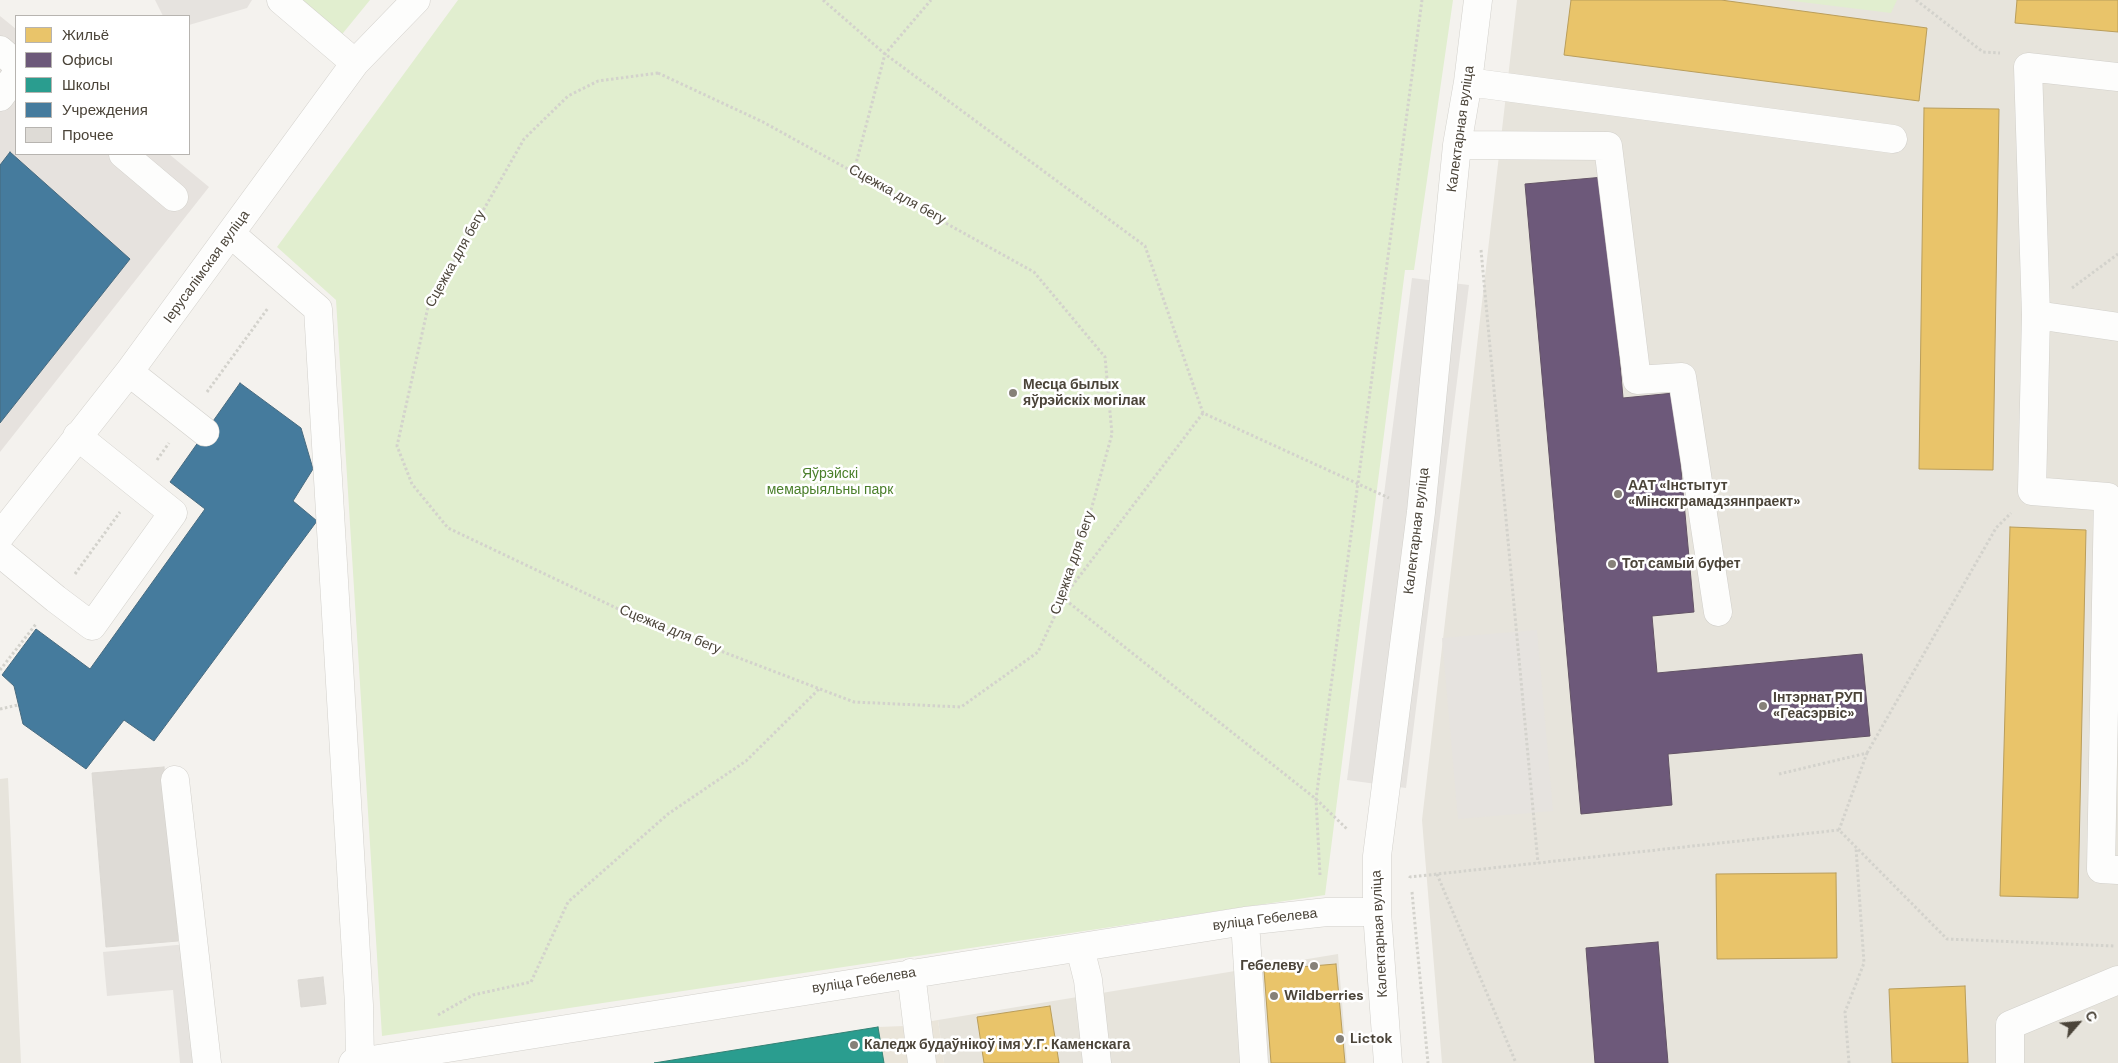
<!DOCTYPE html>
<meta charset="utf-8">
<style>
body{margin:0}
#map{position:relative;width:2118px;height:1063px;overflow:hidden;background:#f4f2ee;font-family:"DM Sans",sans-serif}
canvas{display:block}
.legend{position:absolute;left:15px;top:15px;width:175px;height:140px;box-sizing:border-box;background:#fff;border:1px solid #b7b4b0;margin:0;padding:6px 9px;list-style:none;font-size:15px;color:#4b4439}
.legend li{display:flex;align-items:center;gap:10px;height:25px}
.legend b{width:25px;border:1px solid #b7b4b0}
.north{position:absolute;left:2053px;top:998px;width:50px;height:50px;-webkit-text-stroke:4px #fff;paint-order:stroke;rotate:63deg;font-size:14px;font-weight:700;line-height:20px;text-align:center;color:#4b4439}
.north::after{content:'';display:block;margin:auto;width:18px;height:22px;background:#4b4439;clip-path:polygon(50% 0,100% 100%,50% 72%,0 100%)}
</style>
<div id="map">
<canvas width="2118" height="1063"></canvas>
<ul class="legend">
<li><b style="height:14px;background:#e9c46a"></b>Жильё</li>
<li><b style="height:14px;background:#6d597a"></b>Офисы</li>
<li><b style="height:14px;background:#2a9d8f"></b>Школы</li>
<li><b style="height:14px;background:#457b9d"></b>Учреждения</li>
<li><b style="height:14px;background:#dedbd6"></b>Прочее</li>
</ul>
<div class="north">С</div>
</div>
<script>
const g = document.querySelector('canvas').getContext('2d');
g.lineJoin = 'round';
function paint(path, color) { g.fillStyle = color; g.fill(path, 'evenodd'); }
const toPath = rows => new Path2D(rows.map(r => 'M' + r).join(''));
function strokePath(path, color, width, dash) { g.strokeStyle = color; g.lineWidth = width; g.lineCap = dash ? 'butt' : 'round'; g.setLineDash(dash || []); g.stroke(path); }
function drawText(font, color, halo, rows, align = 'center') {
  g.font = font + ' "DM Sans",sans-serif'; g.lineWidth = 5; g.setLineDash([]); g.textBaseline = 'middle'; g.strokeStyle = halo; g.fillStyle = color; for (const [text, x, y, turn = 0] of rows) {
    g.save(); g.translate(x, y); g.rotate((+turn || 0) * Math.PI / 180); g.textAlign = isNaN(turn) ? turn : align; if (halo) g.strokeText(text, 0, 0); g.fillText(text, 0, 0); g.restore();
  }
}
const residential = toPath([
 [1517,0,2118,0,2118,1063,1442,1063,1422,820],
 [8,778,21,1063,0,1063,0,779],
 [1338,954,1347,1063,944,1063,938,1020]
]);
const industrial = toPath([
 [0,16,16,29,16,154,169,154,209,187,0,452]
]);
const education = toPath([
 [938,1020,944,1063,654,1063,878,1027,904,1026]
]);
const green = toPath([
 [296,0,370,0,339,38],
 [458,0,1453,0,1414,270,1405,270,1325,895,382,1036,336,300,277,247],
 [1785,0,1897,0,1891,13]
]);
const parking = toPath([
 [155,0,252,0,247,8,189,25,189,16,163,16],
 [1412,278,1469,285,1406,788,1347,780],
 [1537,630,1553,811,1458,819,1442,638],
 [187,944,198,1063,180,1063,173,990,107,996,103,952]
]);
const homes = toPath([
 [1571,0,1721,0,1927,28,1919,101,1564,55,1571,0],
 [2017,0,2118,0,2118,32,2015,23,2017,0],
 [1924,108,1999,109,1993,470,1919,469,1924,108],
 [2010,527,2086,530,2078,898,2000,896,2010,527],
 [1836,873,1837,958,1717,959,1716,874,1836,873],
 [1336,964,1345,1063,1271,1063,1264,970,1336,964],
 [1965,986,1968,1063,1892,1063,1889,989,1965,986],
 [1050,1006,1059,1063,984,1063,977,1017,1050,1006]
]);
const offices = toPath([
 [1604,177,1623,398,1674,393,1694,612,1652,616,1657,673,1862,654,1870,736,1668,754,1672,805,1581,814,1525,184,1604,177],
 [1658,942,1668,1063,1595,1063,1586,948,1658,942]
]);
const schools = toPath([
 [878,1027,884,1063,654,1063,878,1027]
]);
const public = toPath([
 [10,152,130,259,0,423,0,165,10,152],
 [240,383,301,428,313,469,293,501,317,521,154,741,124,720,86,769,23,724,14,686,2,675,36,629,90,669,205,509,170,482,240,383]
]);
const building = toPath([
 [164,767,178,941,106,947,92,773,164,767],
 [323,977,326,1004,301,1007,298,980,323,977]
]);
const path = toPath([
 [823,0,885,54,1145,246,1203,413,1389,498],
 [1916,0,1983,52,2000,53],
 [658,73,763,122,1034,272,1105,357,1112,434,1088,521,1063,598,1038,652,961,707,854,702,650,624,448,528,412,484,397,446,428,307,524,139,568,96,598,81,658,73],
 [854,171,885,54,931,0],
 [1481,250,1538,863],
 [2072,288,2118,254],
 [207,392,268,308],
 [1203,413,1063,598,1316,799,1348,830],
 [157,460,169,443],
 [75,574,120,512],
 [0,670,36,624],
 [0,709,18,705],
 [1867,753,1996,528,2011,513],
 [1779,774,1867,753,1839,830],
 [1437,874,1516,1063],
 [1320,875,1316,799,1422,0],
 [1410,878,1410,877,1839,830,1947,939,2114,946],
 [1412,892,1428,1063],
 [438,1015,473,995,531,982,568,902,668,814,746,761,820,688],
 [1849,1063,1845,1012,1864,963,1856,848]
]);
const minor = toPath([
 [281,0,355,63],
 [0,50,16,64],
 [2118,77,2028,67,2036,315,2032,491,2108,497,2101,869,2118,870],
 [1468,82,1893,139],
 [0,97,16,75],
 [1457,145,1608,146,1637,380,1682,377,1718,612],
 [123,154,174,197],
 [231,234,318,309,359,1005,360,1062],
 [2036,315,2118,327],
 [129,372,205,432],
 [0,536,129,372,355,63,416,0],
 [0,553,56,599,92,626,173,513,77,436],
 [175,780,207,1063],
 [1245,921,1254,1063],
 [1080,948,1088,980,1097,1063],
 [911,973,922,1063],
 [353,1063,1245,921,1327,912,1377,912],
 [1388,1063,1377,912,1377,856,1421,512,1457,145,1468,82,1478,0],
 [2010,1063,2010,1025,2118,980]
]);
const markers = [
 [1013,393,5,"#868178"],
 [1618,494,5,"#868178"],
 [1612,564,5,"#868178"],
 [1763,706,5,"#868178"],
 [1314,966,5,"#868178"],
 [1274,996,5,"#868178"],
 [1340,1039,5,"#868178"],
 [854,1045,5,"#868178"]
];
const streetNames = [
 ["Калектарная вуліца",1461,129,-82],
 ["Сцежка для бегу",897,195,29],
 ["Сцежка для бегу",456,259,-61],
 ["Іерусалімская вуліца",207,267,-54],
 ["Калектарная вуліца",1417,531,-83],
 ["Сцежка для бегу",1073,563,-71],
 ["Сцежка для бегу",670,630,22],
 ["вуліца Гебелева",1265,920,-7],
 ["Калектарная вуліца",1380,934,-93],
 ["вуліца Гебелева",864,981,-9]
];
const poiNames = [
 ["Месца былых",1023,385],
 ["яўрэйскіх могілак",1023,401],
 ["ААТ «Інстытут",1628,486],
 ["«Мінскграмадзянпраект»",1628,502],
 ["Тот самый буфет",1622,564],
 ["Інтэрнат РУП",1773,698],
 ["«Геасэрвіс»",1773,714],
 ["Гебелеву",1304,966,"right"],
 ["Wildberries",1284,996],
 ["Lictok",1350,1039],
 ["Каледж будаўнікоў імя У.Г. Каменскага",864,1045]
];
const parkNames = [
 ["Яўрэйскі",830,474],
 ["мемарыяльны парк",830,490]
];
paint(residential, '#e7e4dc');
paint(industrial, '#e6e2de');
paint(education, '#eae5da');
paint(green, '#e1eecf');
paint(parking, '#e6e3df');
paint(homes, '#e9c46a');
strokePath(homes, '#ba9e5b', 1);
paint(offices, '#6d597a');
strokePath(offices, '#635366', 1);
paint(schools, '#2a9d8f');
strokePath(schools, '#348275', 1);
paint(public, '#457b9d');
strokePath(public, '#476a7f', 1);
paint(building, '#dedbd6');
strokePath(building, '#dcd9d4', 1);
strokePath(minor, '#d2d0cb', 29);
strokePath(path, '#d3d2cc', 3, [2.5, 2.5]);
strokePath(minor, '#fdfdfc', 28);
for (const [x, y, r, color] of markers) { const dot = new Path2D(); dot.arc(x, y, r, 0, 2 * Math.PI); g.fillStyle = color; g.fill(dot); strokePath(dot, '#fff', 2); }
drawText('14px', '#4b4439', '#fff', streetNames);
drawText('bold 14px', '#4b4439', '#fff', poiNames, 'left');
drawText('14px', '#4a7f2a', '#fff', parkNames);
</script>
